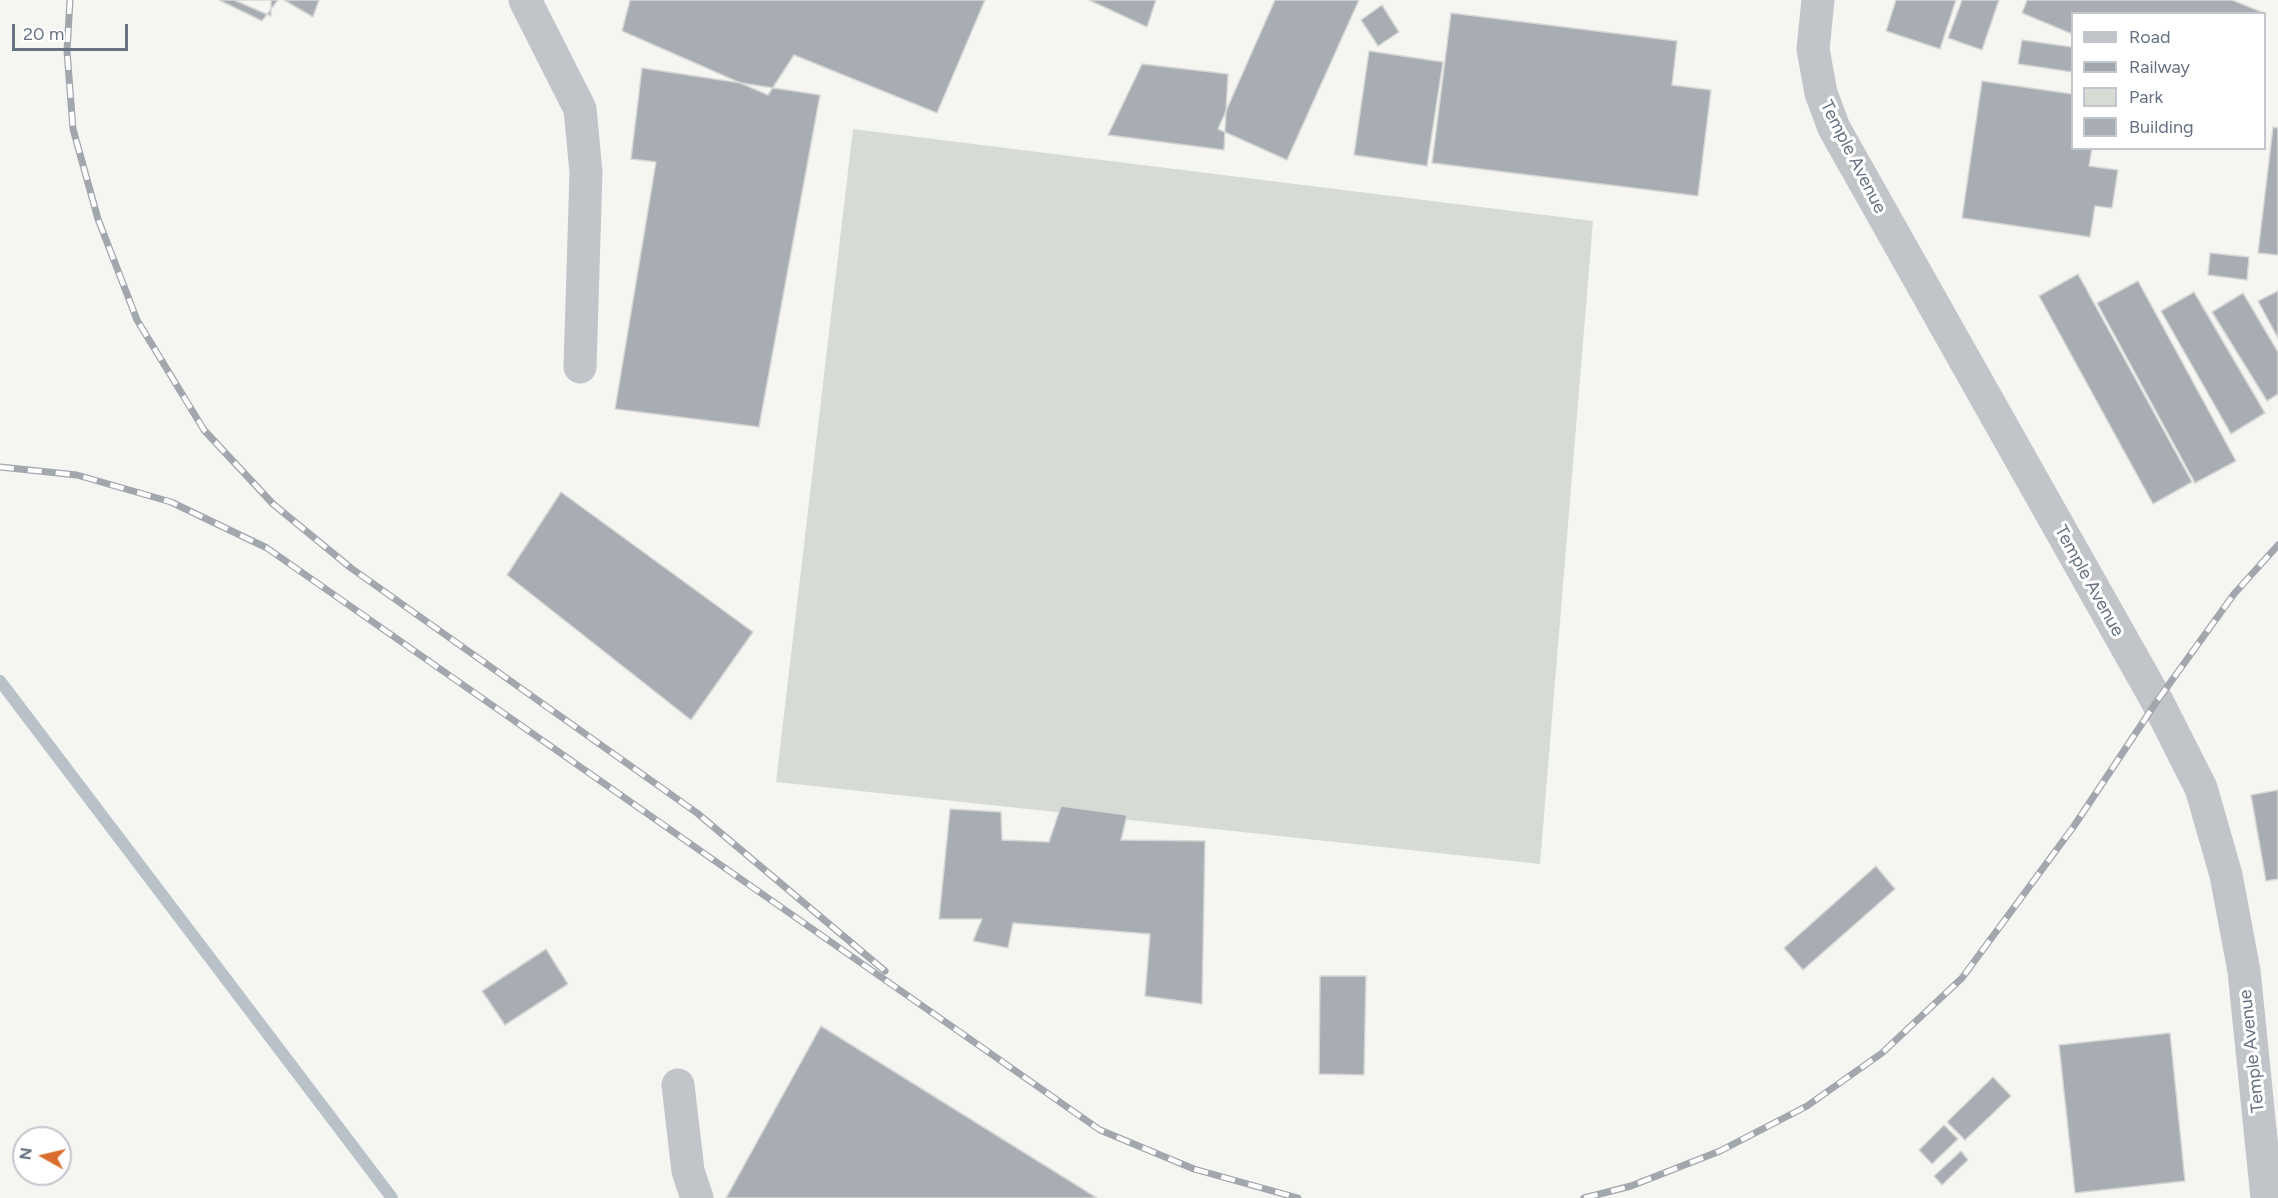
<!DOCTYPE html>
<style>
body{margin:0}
#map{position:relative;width:2278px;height:1198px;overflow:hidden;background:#f5f6f2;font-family:Figtree,sans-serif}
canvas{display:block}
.legend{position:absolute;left:2071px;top:12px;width:195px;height:138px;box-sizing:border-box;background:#fff;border:2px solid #c2c7cd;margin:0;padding:8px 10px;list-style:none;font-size:18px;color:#667282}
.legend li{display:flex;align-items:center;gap:12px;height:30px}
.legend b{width:30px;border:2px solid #c2c7cd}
.north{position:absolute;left:12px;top:1126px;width:60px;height:60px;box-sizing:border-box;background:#fff;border:2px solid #c2c7cd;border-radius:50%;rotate:278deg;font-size:16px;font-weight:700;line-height:24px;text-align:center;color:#667282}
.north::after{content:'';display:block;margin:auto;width:21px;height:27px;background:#da6d2d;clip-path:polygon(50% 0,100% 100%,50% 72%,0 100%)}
.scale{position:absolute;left:12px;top:24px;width:116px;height:27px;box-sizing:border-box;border:3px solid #667282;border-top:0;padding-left:8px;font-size:18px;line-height:21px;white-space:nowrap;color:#667282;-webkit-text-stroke:4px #fff;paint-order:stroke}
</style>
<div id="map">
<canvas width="2278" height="1198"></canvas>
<ul class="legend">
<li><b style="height:8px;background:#c1c4c8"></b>Road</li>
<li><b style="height:8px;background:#a2a7ad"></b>Railway</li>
<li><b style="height:16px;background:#d6dcd4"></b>Park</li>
<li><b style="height:16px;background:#a8adb4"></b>Building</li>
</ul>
<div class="north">N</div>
<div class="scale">20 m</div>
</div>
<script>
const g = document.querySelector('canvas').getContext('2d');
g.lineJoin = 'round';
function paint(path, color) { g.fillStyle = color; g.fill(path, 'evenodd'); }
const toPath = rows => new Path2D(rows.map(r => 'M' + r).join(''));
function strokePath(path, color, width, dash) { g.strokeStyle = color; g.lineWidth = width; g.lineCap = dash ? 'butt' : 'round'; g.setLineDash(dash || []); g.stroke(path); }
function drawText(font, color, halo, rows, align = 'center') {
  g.font = font + ' Figtree,sans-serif'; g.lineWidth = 6; g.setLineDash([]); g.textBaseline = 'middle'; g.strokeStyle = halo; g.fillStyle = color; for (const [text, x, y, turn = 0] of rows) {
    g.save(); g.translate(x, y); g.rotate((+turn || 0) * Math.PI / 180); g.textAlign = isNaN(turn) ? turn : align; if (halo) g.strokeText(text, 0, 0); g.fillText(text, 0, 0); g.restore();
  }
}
const green = toPath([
 [853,129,1593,221,1540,864,776,782]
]);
const stream = toPath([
 [0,681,392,1198]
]);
const building = toPath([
 [219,0,278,0,262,21,219,0],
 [234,0,271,0,271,16,234,0],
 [284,0,319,0,313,17,284,0],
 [630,0,985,0,937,113,794,55,768,95,622,31,630,0],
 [1089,0,1156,0,1147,27,1089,0],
 [1275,0,1359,0,1287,160,1218,129,1275,0],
 [1896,0,1956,0,1940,49,1886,31,1896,0],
 [1962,0,1999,0,1982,50,1948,38,1962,0],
 [2027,0,2232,0,2264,13,2072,14,2072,34,2022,13,2027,0],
 [1382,5,1399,32,1378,46,1361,20,1382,5],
 [1451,13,1677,41,1672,85,1711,90,1698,196,1432,163,1451,13],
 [2022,40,2072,47,2072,72,2018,64,2022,40],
 [1369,51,1443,62,1427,166,1354,155,1369,51],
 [1142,64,1228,74,1224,150,1108,135,1142,64],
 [642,68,820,95,759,427,615,409,656,162,631,159,642,68],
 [1982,81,2072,94,2072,148,2092,148,2089,166,2118,170,2112,208,2095,206,2090,237,1962,218,1982,81],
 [2273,127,2278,128,2278,255,2258,253,2273,127],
 [2210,253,2249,257,2247,280,2208,275,2210,253],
 [2078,274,2192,482,2153,504,2039,296,2078,274],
 [2138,281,2236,461,2195,483,2097,303,2138,281],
 [2278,291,2278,338,2258,301,2278,291],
 [2194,292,2265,413,2231,434,2161,311,2194,292],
 [2243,293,2278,352,2278,394,2267,401,2212,312,2243,293],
 [561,492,753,632,691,720,507,575,561,492],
 [2278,790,2278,879,2266,881,2251,795,2278,790],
 [1061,806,1127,815,1121,840,1205,841,1202,1004,1145,996,1150,934,1013,923,1008,948,973,941,982,919,939,919,950,809,1001,812,1002,840,1049,842,1061,806],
 [1876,866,1895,889,1803,970,1784,948,1876,866],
 [546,949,568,984,505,1025,482,991,546,949],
 [1320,976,1366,976,1364,1075,1319,1074,1320,976],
 [821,1026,1097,1198,726,1198,821,1026],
 [2170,1033,2185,1181,2075,1193,2059,1045,2170,1033],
 [1993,1077,2011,1096,1965,1140,1947,1122,1993,1077],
 [1944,1125,1958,1139,1932,1164,1919,1150,1944,1125],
 [1961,1151,1968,1160,1942,1185,1934,1176,1961,1151]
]);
const minor = toPath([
 [525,0,580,109,586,172,580,367],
 [1818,0,1813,49,1821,93,1834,128,2157,701,2201,788,2226,875,2244,971,2267,1198],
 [678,1085,688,1171,697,1198]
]);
const rail = toPath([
 [70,0,67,51,73,129,98,219,137,320,204,430,273,504,351,568,697,813,885,971],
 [0,467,77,475,171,502,267,548,1100,1130,1194,1169,1298,1198],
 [1584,1198,1631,1186,1720,1151,1807,1106,1882,1053,1962,978,2074,826,2157,701,2234,594,2278,545]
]);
const streetNames = [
 ["Temple Avenue",1853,157,63],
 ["Temple Avenue",2089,581,61],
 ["Temple Avenue",2252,1051,-96]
];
paint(green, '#d6dcd4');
strokePath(stream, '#b9c2c8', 12);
paint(building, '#a8adb4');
strokePath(building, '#d7d7d5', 1.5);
strokePath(minor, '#c1c4c8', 33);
strokePath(rail, '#a2a7ad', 7);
strokePath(rail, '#fff', 4.5, [14]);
drawText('18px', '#667282', '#fff', streetNames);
</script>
